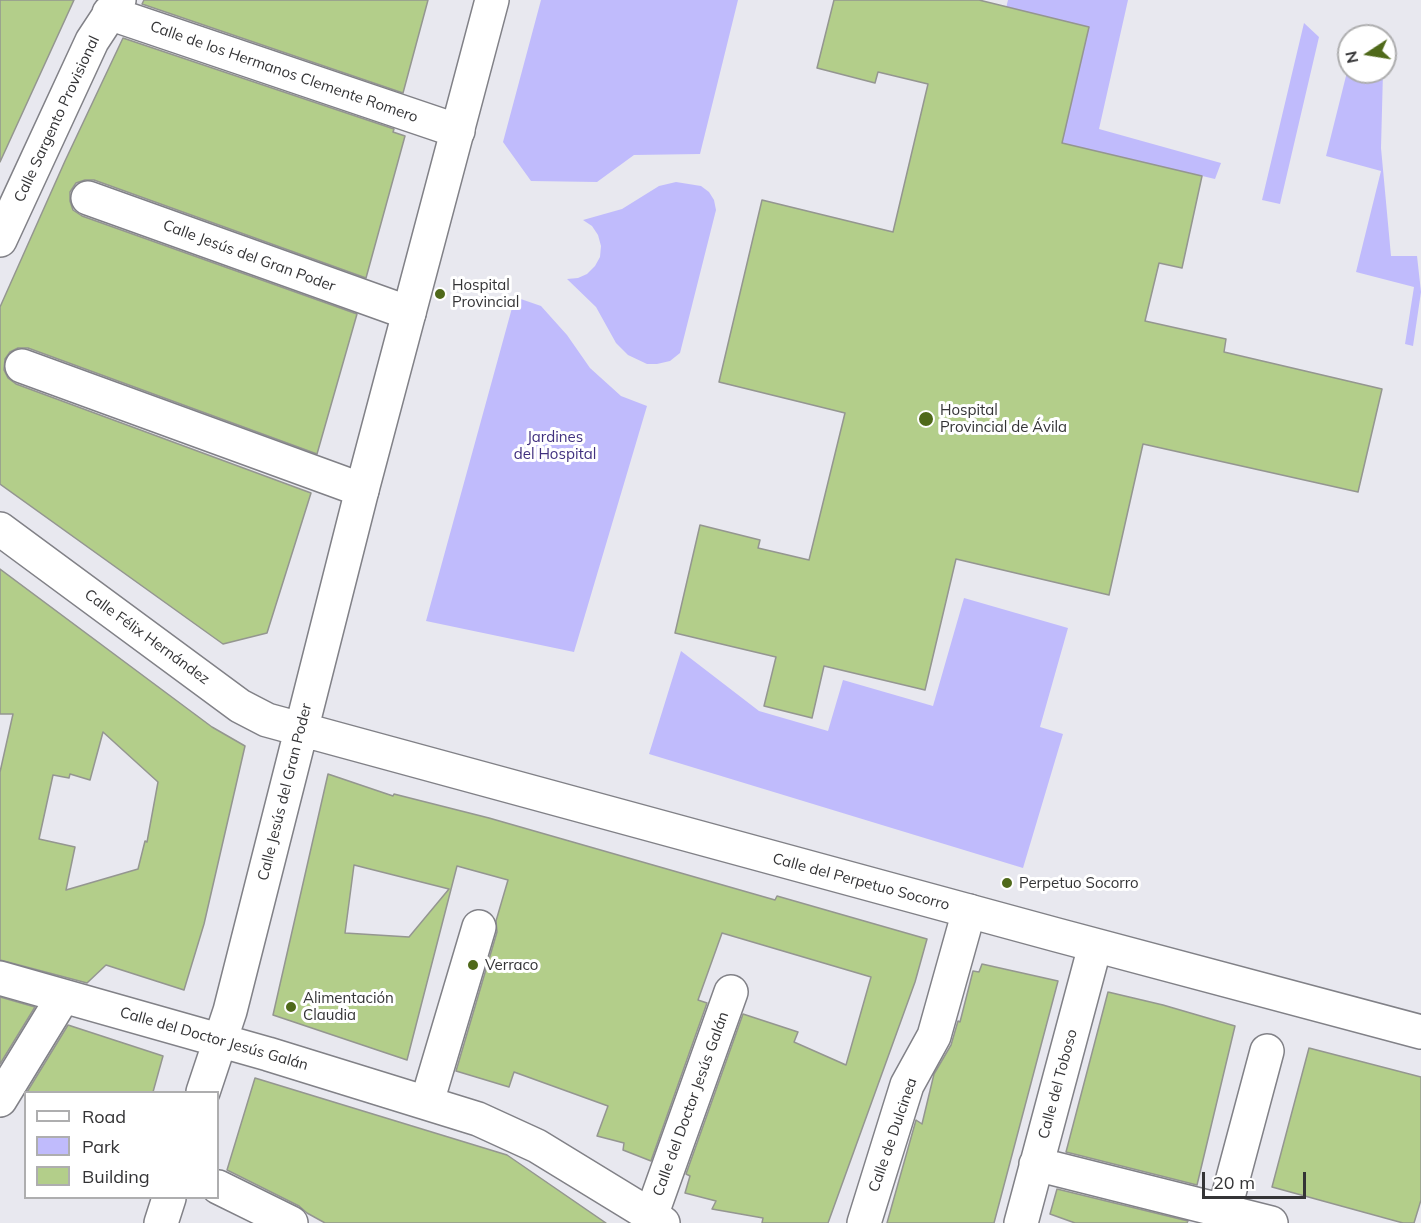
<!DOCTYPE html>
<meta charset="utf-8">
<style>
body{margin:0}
#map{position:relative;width:1421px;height:1223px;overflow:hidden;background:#e8e8ef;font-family:Mulish,sans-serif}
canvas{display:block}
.legend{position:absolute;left:24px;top:1091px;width:195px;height:108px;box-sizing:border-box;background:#fff;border:2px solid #aeaeaf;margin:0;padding:8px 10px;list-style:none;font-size:18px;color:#343436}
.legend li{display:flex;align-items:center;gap:12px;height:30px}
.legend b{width:30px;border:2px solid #aeaeaf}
.north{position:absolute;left:1337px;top:24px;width:60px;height:60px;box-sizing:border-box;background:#fff;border:2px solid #aeaeaf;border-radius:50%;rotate:258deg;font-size:16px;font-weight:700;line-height:24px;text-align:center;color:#343436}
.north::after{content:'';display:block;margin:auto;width:21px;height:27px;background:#4f691a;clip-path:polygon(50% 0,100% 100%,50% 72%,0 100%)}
.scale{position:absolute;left:1202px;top:1172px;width:104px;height:27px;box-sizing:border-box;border:3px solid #343436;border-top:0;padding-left:8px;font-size:18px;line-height:21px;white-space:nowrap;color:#343436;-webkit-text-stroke:4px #fff;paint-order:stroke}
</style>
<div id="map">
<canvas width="1421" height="1223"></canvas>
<ul class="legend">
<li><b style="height:8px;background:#fff"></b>Road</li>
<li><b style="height:16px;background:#c0bbfc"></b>Park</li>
<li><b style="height:16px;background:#b3ce8a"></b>Building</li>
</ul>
<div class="north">N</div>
<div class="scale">20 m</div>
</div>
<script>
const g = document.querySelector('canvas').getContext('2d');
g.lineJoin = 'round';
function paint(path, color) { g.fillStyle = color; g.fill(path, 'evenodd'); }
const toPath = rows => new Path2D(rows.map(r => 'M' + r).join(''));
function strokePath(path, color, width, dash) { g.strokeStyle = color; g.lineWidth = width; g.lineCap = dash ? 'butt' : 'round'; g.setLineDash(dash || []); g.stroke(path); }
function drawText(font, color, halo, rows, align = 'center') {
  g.font = font + ' Mulish,sans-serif'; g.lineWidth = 6; g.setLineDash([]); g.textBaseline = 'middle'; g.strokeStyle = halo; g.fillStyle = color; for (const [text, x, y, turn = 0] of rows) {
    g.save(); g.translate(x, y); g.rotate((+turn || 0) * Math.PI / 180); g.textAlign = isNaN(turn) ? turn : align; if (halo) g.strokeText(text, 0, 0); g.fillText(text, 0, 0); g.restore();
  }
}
const green = toPath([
 [541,0,738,0,700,154,634,155,597,182,531,181,503,142],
 [1008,0,1128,0,1099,129,1221,163,1215,179,1062,143,1089,27,1031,13,1023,47,998,41],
 [1304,23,1319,37,1280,204,1262,200],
 [1349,64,1349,72,1383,72,1381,148,1391,256,1417,256,1421,292,1413,346,1405,344,1414,287,1356,272,1381,171,1326,156],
 [676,182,701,186,709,192,714,200,716,210,680,353,670,361,657,364,647,364,628,355,616,343,596,307,567,279,578,278,587,274,595,266,600,257,601,246,598,235,592,226,583,220,622,209,659,186],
 [515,297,541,306,567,335,590,368,621,396,647,406,574,652,426,621],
 [964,598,1068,628,1040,727,1063,734,1023,868,649,754,681,651,759,711,828,731,843,680,933,706]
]);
const building = toPath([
 [0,0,74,0,0,162,0,0],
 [144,0,428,0,403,93,142,4,144,0],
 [834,0,979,0,1089,27,1062,143,1202,176,1182,268,1159,263,1145,321,1226,339,1224,352,1382,389,1358,492,1143,444,1109,595,956,559,925,690,824,666,812,718,764,706,776,657,675,633,700,525,760,540,758,548,809,560,845,413,719,382,762,200,893,232,928,84,878,72,875,83,817,68,834,0],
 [123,38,394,129,393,132,405,136,366,278,94,180,85,180,76,183,70,192,70,201,73,210,82,216,357,314,317,454,28,348,18,348,10,352,5,359,4,370,8,378,16,384,311,493,267,633,223,644,0,484,0,307,65,161,123,38],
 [0,569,212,727,245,746,204,924,184,990,106,965,87,983,0,960,0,772,13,714,0,714,0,569],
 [103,732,158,782,147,842,145,841,138,869,66,890,75,847,39,839,53,775,69,778,70,774,90,780,103,732],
 [328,774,393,796,394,794,489,818,775,900,777,896,927,939,915,982,828,1223,762,1223,763,1218,712,1209,716,1201,685,1193,690,1176,686,1174,743,1014,798,1032,794,1042,846,1065,871,977,722,933,698,1000,707,1003,651,1161,623,1150,624,1143,597,1136,608,1106,514,1072,509,1087,456,1071,497,932,496,921,508,880,457,866,407,1060,273,1015,328,774],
 [354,865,449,889,409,937,345,933,354,865],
 [982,964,1058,981,994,1223,887,1223,916,1120,922,1124,934,1074,951,1045,958,1021,960,1022,973,971,979,972,982,964],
 [1108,992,1163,1005,1235,1026,1197,1185,1066,1152,1108,992],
 [0,997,35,1007,0,1064,0,997],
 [68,1025,163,1056,153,1092,27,1092,68,1025],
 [1309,1048,1421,1077,1421,1200,1414,1223,1403,1223,1272,1187,1309,1048],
 [255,1078,507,1155,606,1223,325,1223,307,1213,299,1206,227,1170,255,1078],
 [1057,1189,1188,1221,1187,1223,1075,1223,1050,1214,1057,1189]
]);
const street = toPath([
 [109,13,458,131],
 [88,198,409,313],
 [0,240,92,41,119,0],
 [22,366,362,490],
 [0,1100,63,997],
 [427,1102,479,927],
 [1036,1164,1271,1223],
 [218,1187,291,1223],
 [651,1216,731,992],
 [864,1223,907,1085,934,1036,969,911],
 [1021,1223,1095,946],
 [1221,1223,1267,1051]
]);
const secondary = toPath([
 [0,529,240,706,267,720,1057,935,1421,1032],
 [0,978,268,1054,478,1119,537,1146,663,1223],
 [203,1092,230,1011,362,490,492,0],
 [161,1223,169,1198]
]);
const markers = [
 [440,294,6,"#4f691a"],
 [926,419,8,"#4f691a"],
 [1007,883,6,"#4f691a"],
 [473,965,6,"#4f691a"],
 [291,1007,6,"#4f691a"]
];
const streetNames = [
 ["Calle de los Hermanos Clemente Romero",284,72,19],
 ["Calle Sargento Provisional",57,119,-65],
 ["Calle Jesús del Gran Poder",249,256,20],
 ["Calle Félix Hernández",147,637,36],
 ["Calle Jesús del Gran Poder",285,792,-76],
 ["Calle del Perpetuo Socorro",861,882,15],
 ["Calle del Doctor Jesús Galán",214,1039,16],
 ["Calle del Toboso",1058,1084,-75],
 ["Calle del Doctor Jesús Galán",691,1104,-70],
 ["Calle de Dulcinea",893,1135,-71]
];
const poiNames = [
 ["Hospital",452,285],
 ["Provincial",452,302],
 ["Hospital",940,410],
 ["Provincial de Ávila",940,427],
 ["Perpetuo Socorro",1019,883],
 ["Verraco",485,965],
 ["Alimentación",303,998],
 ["Claudia",303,1015]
];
const parkNames = [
 ["Jardines",555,437],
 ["del Hospital",555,454]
];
paint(green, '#c0bbfc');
paint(building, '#b3ce8a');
strokePath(building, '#949690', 1.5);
strokePath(street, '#818187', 36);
strokePath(secondary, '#818187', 36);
strokePath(street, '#fff', 33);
strokePath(secondary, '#fff', 33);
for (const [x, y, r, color] of markers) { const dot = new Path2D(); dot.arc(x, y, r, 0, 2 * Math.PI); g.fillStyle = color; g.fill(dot); strokePath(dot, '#fff', 2); }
drawText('15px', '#343436', '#fff', streetNames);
drawText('15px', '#343436', '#fff', poiNames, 'left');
drawText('15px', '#41317f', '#fff', parkNames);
</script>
